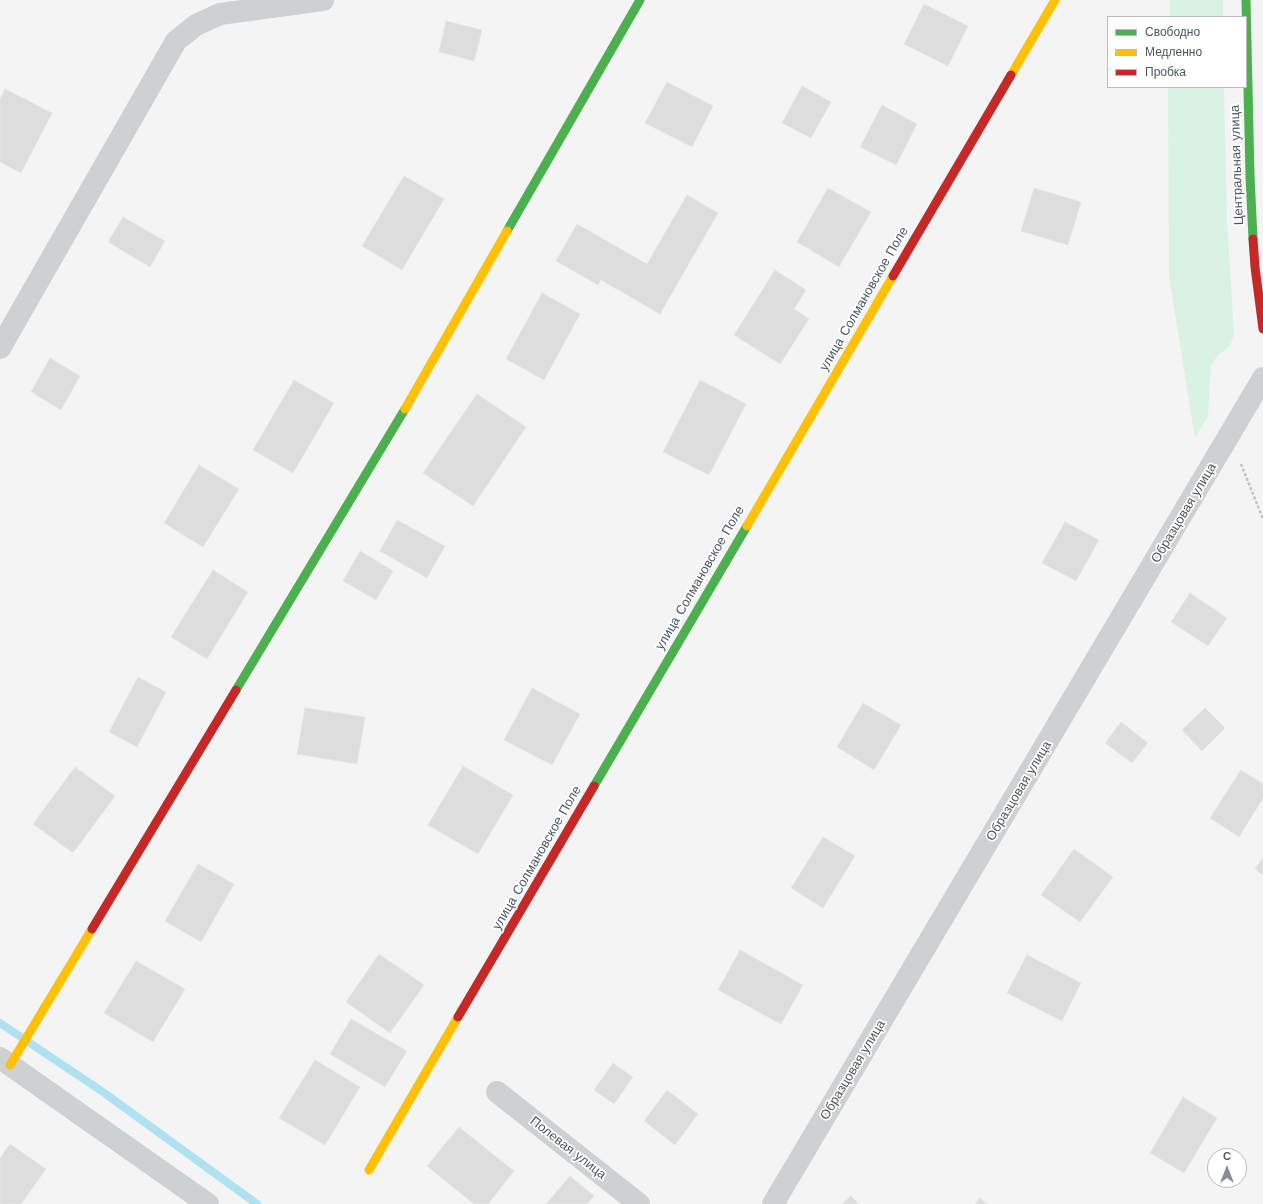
<!DOCTYPE html>
<meta charset="utf-8">
<style>
body{margin:0}
#map{position:relative;width:1263px;height:1204px;overflow:hidden;background:#f4f4f4;font-family:"Work Sans",sans-serif}
canvas{display:block}
.legend{position:absolute;left:1107px;top:16px;width:140px;height:72px;box-sizing:border-box;background:#fff;border:1px solid #b7bbc0;margin:0;padding:5px 7px;list-style:none;font-size:12px;color:#4a5661}
.legend li{display:flex;align-items:center;gap:8px;height:20px}
.legend b{width:20px;border:1px solid #b7bbc0}
.north{position:absolute;left:1207px;top:1148px;width:40px;height:40px;box-sizing:border-box;background:#fff;border:1px solid #b7bbc0;border-radius:50%;rotate:0deg;font-size:11px;font-weight:700;line-height:16px;text-align:center;color:#4a5661}
.north::after{content:'';display:block;margin:auto;width:14px;height:18px;background:#868d94;clip-path:polygon(50% 0,100% 100%,50% 72%,0 100%)}
</style>
<div id="map">
<canvas width="1263" height="1204"></canvas>
<ul class="legend">
<li><b style="height:5px;background:#4caf50"></b>Свободно</li>
<li><b style="height:5px;background:#ffc107"></b>Медленно</li>
<li><b style="height:5px;background:#c62828"></b>Пробка</li>
</ul>
<div class="north">С</div>
</div>
<script>
const g = document.querySelector('canvas').getContext('2d');
g.lineJoin = 'round';
function paint(path, color) { g.fillStyle = color; g.fill(path, 'evenodd'); }
const toPath = rows => new Path2D(rows.map(r => 'M' + r).join(''));
function strokePath(path, color, width, dash) { g.strokeStyle = color; g.lineWidth = width; g.lineCap = dash ? 'butt' : 'round'; g.setLineDash(dash || []); g.stroke(path); }
function drawText(font, color, halo, rows, align = 'center') {
  g.font = font + ' "Work Sans",sans-serif'; g.lineWidth = 3.5; g.setLineDash([]); g.textBaseline = 'middle'; g.strokeStyle = halo; g.fillStyle = color; for (const [text, x, y, turn = 0] of rows) {
    g.save(); g.translate(x, y); g.rotate((+turn || 0) * Math.PI / 180); g.textAlign = isNaN(turn) ? turn : align; if (halo) g.strokeText(text, 0, 0); g.fillText(text, 0, 0); g.restore();
  }
}
const green = toPath([
 [1170,0,1223,0,1223,17,1170,17],
 [1168,87,1224,87,1227,220,1234,335,1229,347,1218,355,1211,365,1208,416,1195,438,1169,276]
]);
const stream = toPath([
 [0,1023,103,1092,257,1204]
]);
const building = toPath([
 [924,4,968,26,948,66,904,44,924,4],
 [446,21,482,30,474,61,439,52,446,21],
 [667,82,713,106,692,147,645,123,667,82],
 [802,86,831,102,811,138,782,123,802,86],
 [5,89,52,113,21,173,0,162,0,99,5,89],
 [882,105,917,124,896,165,860,147,882,105],
 [404,176,444,199,402,270,362,246,404,176],
 [828,188,871,212,839,267,797,242,828,188],
 [1034,188,1081,202,1068,245,1021,231,1034,188],
 [687,195,718,213,660,314,601,280,598,285,556,261,577,224,647,264,687,195],
 [123,217,165,241,150,267,108,242,123,217],
 [775,270,806,290,794,309,809,319,780,364,734,335,775,270],
 [542,293,580,314,544,380,506,359,542,293],
 [50,358,80,376,61,410,31,392,50,358],
 [294,380,334,403,293,473,253,450,294,380],
 [700,380,746,404,709,475,663,452,700,380],
 [477,394,526,427,473,506,423,473,477,394],
 [199,465,239,489,203,547,164,523,199,465],
 [397,520,445,546,427,578,380,551,397,520],
 [1065,522,1099,540,1076,581,1042,563,1065,522],
 [360,551,393,571,376,600,343,581,360,551],
 [213,570,248,592,207,659,171,637,213,570],
 [1190,593,1227,618,1208,646,1171,622,1190,593],
 [138,677,166,692,137,747,109,732,138,677],
 [532,688,580,714,552,765,504,740,532,688],
 [863,703,901,725,874,770,837,747,863,703],
 [305,708,365,717,357,764,297,754,305,708],
 [1205,708,1225,728,1202,751,1182,730,1205,708],
 [1121,722,1148,743,1132,763,1105,743,1121,722],
 [463,766,513,795,478,854,428,825,463,766],
 [75,767,115,796,73,853,33,824,75,767],
 [1241,770,1263,784,1263,798,1239,837,1210,818,1241,770],
 [823,837,855,856,823,908,791,888,823,837],
 [1074,849,1113,877,1080,922,1041,895,1074,849],
 [1263,857,1263,875,1255,869,1263,857],
 [198,864,234,884,201,942,165,921,198,864],
 [740,950,803,985,781,1024,718,990,740,950],
 [379,954,424,985,390,1033,346,1002,379,954],
 [1027,955,1081,983,1062,1021,1007,993,1027,955],
 [136,961,185,989,153,1042,104,1013,136,961],
 [351,1019,407,1051,385,1087,330,1054,351,1019],
 [315,1060,360,1087,325,1145,279,1118,315,1060],
 [613,1063,633,1077,614,1104,594,1090,613,1063],
 [667,1090,698,1114,675,1145,644,1121,667,1090],
 [1183,1097,1217,1118,1184,1173,1150,1153,1183,1097],
 [459,1127,514,1171,488,1204,474,1204,427,1166,459,1127],
 [10,1144,46,1169,21,1204,0,1204,0,1158,10,1144],
 [570,1176,594,1196,587,1204,546,1204,570,1176],
 [851,1196,859,1204,842,1204,851,1196],
 [980,1198,987,1204,975,1204,980,1198]
]);
const path = toPath([
 [1241,464,1263,519]
]);
const street = toPath([
 [0,348,176,41,196,25,220,14,323,0],
 [0,1058,208,1204],
 [497,1092,639,1204],
 [773,1204,1263,378]
]);
const fast = toPath([
 [1246,0,1250,176,1253,239],
 [507,231,640,0],
 [236,690,405,409],
 [594,786,747,526]
]);
const slow = toPath([
 [1011,75,1055,0],
 [405,409,507,231],
 [747,526,893,276],
 [10,1065,92,929],
 [369,1170,458,1017]
]);
const jam = toPath([
 [1253,239,1255,267,1263,329],
 [893,276,1011,75],
 [92,929,236,690],
 [458,1017,594,786]
]);
const streetNames = [
 ["Центральная улица",1237,165,-92],
 ["улица Солмановское Поле",864,299,-60],
 ["Образцовая улица",1184,513,-59],
 ["улица Солмановское Поле",700,578,-60],
 ["Образцовая улица",1019,791,-59],
 ["улица Солмановское Поле",537,858,-60],
 ["Образцовая улица",853,1070,-59],
 ["Полевая улица",568,1148,38]
];
paint(green, '#d9f2e3');
strokePath(stream, '#aee2f0', 8);
paint(building, '#ddddde');
strokePath(building, '#e5e6e7', 1);
strokePath(path, '#bcc7c4', 2.5, [3, 2]);
strokePath(street, '#ced0d2', 22);
strokePath(fast, '#4caf50', 9);
strokePath(slow, '#ffc107', 9);
strokePath(jam, '#c62828', 9);
drawText('13px', '#4a5661', '#fff', streetNames);
</script>
